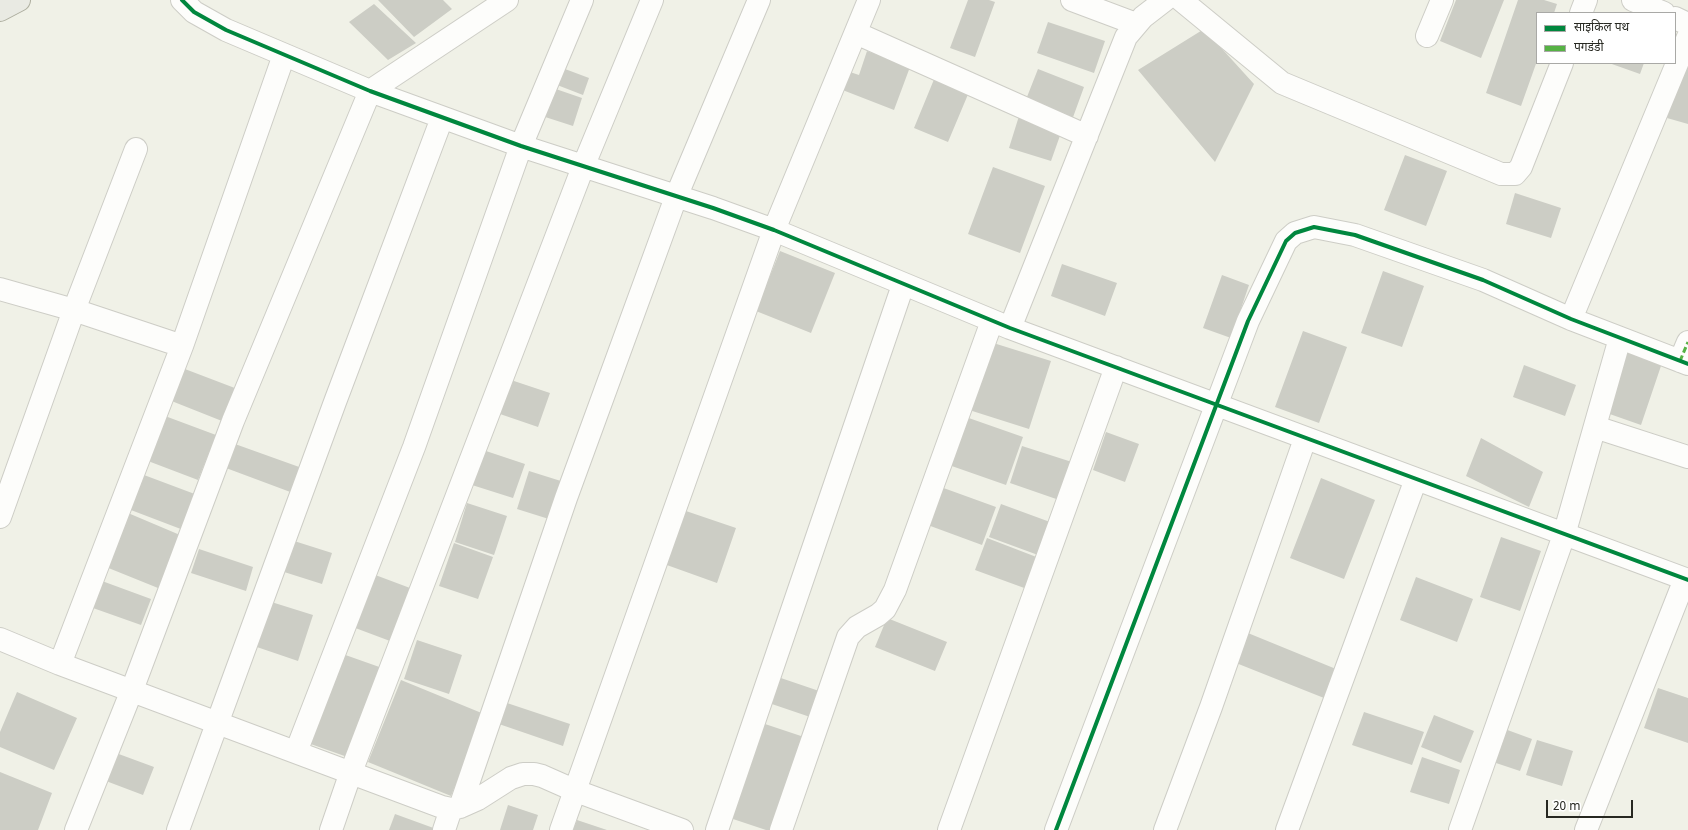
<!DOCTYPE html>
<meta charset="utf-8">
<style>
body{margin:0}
#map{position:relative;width:1688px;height:830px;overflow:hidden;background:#f0f1e7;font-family:Georgia,"Noto Sans Devanagari",serif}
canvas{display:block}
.legend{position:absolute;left:1536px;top:12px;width:140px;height:52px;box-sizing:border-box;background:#fff;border:1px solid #a9a9a6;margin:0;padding:5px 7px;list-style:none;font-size:12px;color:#272821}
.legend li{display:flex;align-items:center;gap:8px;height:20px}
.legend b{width:20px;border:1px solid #a9a9a6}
.scale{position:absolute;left:1546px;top:800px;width:87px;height:18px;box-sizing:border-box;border:2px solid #272821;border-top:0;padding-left:5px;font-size:12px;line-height:14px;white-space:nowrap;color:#272821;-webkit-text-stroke:3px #fff;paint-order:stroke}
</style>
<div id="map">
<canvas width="1688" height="830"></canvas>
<ul class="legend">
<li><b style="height:5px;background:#00873e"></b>साइकिल पथ</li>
<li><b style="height:5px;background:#56b245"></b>पगडंडी</li>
</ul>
<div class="scale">20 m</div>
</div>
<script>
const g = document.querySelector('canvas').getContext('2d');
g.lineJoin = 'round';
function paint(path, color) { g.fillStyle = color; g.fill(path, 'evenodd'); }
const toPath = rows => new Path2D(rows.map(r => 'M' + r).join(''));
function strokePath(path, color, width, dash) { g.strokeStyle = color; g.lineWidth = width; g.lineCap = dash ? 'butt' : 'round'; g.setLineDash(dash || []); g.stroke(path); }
const building = toPath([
 [378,0,443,0,452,9,414,37],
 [968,0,989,0,995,2,975,57,950,48],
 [1456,0,1504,0,1481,58,1440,41],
 [1518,0,1544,0,1557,4,1554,13,1537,13,1537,61,1521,106,1486,93],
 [374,4,416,43,388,60,349,22],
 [1048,22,1105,41,1094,73,1037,53],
 [1204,29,1254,84,1215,162,1138,70],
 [867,51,910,67,894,110,840,89,847,71,859,75],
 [1685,61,1688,62,1688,124,1667,118],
 [1609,63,1644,63,1640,74],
 [557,66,589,78,583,95,552,83],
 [1038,69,1084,87,1072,120,1025,102],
 [935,77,969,92,948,142,914,128],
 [550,87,582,98,573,126,539,115],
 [1019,116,1062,130,1051,161,1009,148],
 [1405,155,1447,171,1426,226,1384,210],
 [993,167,1045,186,1020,253,968,234],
 [1515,193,1561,208,1551,238,1506,224],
 [780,251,835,273,811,333,756,311],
 [1062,264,1117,283,1105,316,1051,296],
 [1383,271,1424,286,1402,347,1361,333],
 [1222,275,1249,285,1231,338,1203,328],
 [1303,331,1347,347,1319,423,1275,407],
 [987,341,1051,361,1029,429,966,409],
 [1625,350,1662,363,1641,425,1604,412],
 [1524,365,1576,385,1565,416,1513,397],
 [177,366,240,390,227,423,164,398],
 [511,380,550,393,538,427,500,414],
 [165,416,216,435,198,480,148,461],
 [963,416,1023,437,1006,485,946,464],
 [1106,432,1139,444,1125,482,1093,470],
 [1481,438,1543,472,1529,507,1466,476],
 [235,444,302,468,293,493,226,468],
 [1022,446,1075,463,1062,501,1010,483],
 [483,450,525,464,513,498,472,485],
 [529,471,564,482,552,520,517,509],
 [136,472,200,496,186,531,123,507],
 [1321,478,1375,500,1344,579,1290,558],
 [938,486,996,507,982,545,925,524],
 [467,503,507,516,494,555,455,542],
 [1001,504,1050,522,1038,555,989,537],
 [683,510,736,528,717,583,664,564],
 [128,513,180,535,158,588,106,567],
 [1501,537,1541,551,1520,611,1480,597],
 [987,538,1039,558,1027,589,975,570],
 [291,540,332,553,322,584,281,571],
 [454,543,493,557,478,599,439,586],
 [199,549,253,567,246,591,191,573],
 [370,573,418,591,398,644,350,626],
 [1416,577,1473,599,1457,642,1400,620],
 [102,581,151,599,141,625,93,608],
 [265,600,313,615,298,661,251,645],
 [887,618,947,642,935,671,875,647],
 [1243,631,1336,669,1324,698,1231,661],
 [417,640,462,655,449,694,404,679],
 [337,652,385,669,353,759,305,742],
 [772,675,825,693,816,719,763,701],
 [401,680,484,714,451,796,368,762],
 [1658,688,1688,698,1688,743,1644,728],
 [17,692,77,718,54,770,0,747,0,732],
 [504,702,570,724,563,746,496,723],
 [1364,712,1424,732,1412,765,1352,745],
 [1434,715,1474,731,1461,763,1421,747],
 [756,721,810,739,779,830,766,830,724,816],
 [1502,728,1532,739,1520,771,1490,761],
 [1537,740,1573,751,1562,786,1526,775],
 [116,753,154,767,143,795,106,781],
 [1422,757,1460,770,1449,804,1410,792],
 [0,772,52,793,38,830,0,830],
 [508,805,538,815,533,830,500,830],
 [395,814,439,830,389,830],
 [577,820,607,830,573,830]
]);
const minor = toPath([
 [182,0,194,12,226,30,370,91,521,146,713,208,774,230,1010,328,1688,580],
 [1072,0,1136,24],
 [1181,0,1282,83,1501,174,1515,174,1521,167,1562,63],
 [1633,0,1664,13],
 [1581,13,1586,0],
 [1675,18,1688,24],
 [856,33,1087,136],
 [1427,36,1442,0],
 [0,289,74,310,182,346],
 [1571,319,1688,37],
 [1010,328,1126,37,1143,17,1165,0],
 [1680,361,1688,342],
 [1595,427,1688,457],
 [0,517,74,310,136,149],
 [0,639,60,664,442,807,451,809,460,807,478,799,511,778,523,774,534,774,542,776,576,791,682,830],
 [60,664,182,346,284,55],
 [296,752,414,447,521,146,582,0],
 [460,807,566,498,676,197,759,0],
 [76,830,132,690,233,421,370,91,507,0],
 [178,830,335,402,442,118],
 [331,830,351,772,583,167,652,0],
 [444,830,451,809],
 [561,830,774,230,869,0],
 [717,830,903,285],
 [781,830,848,637,857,627,878,615,885,609,895,590,992,321],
 [949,830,1116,367],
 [1056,830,1248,321,1286,241,1295,233,1314,227,1355,235,1483,280,1571,319,1688,364],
 [1165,830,1211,707,1305,439],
 [1287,830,1416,479],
 [1460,830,1564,535,1620,338],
 [1586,830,1685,579]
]);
const major = toPath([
 [0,10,19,0]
]);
const quiet = toPath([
 [1680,361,1688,342]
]);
const cycleway = toPath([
 [182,0,194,12,226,30,370,91,521,146,713,208,774,230,1010,328,1688,580],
 [1056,830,1248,321,1286,241,1295,233,1314,227,1355,235,1483,280,1571,319,1688,364]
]);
paint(building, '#cccdc5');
strokePath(minor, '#cdcdc6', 24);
strokePath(major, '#adae9f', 24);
strokePath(minor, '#fdfdfb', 22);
strokePath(major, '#e9eae3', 22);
strokePath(quiet, '#56b245', 3, [6, 3]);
strokePath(cycleway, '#00873e', 4);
</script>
